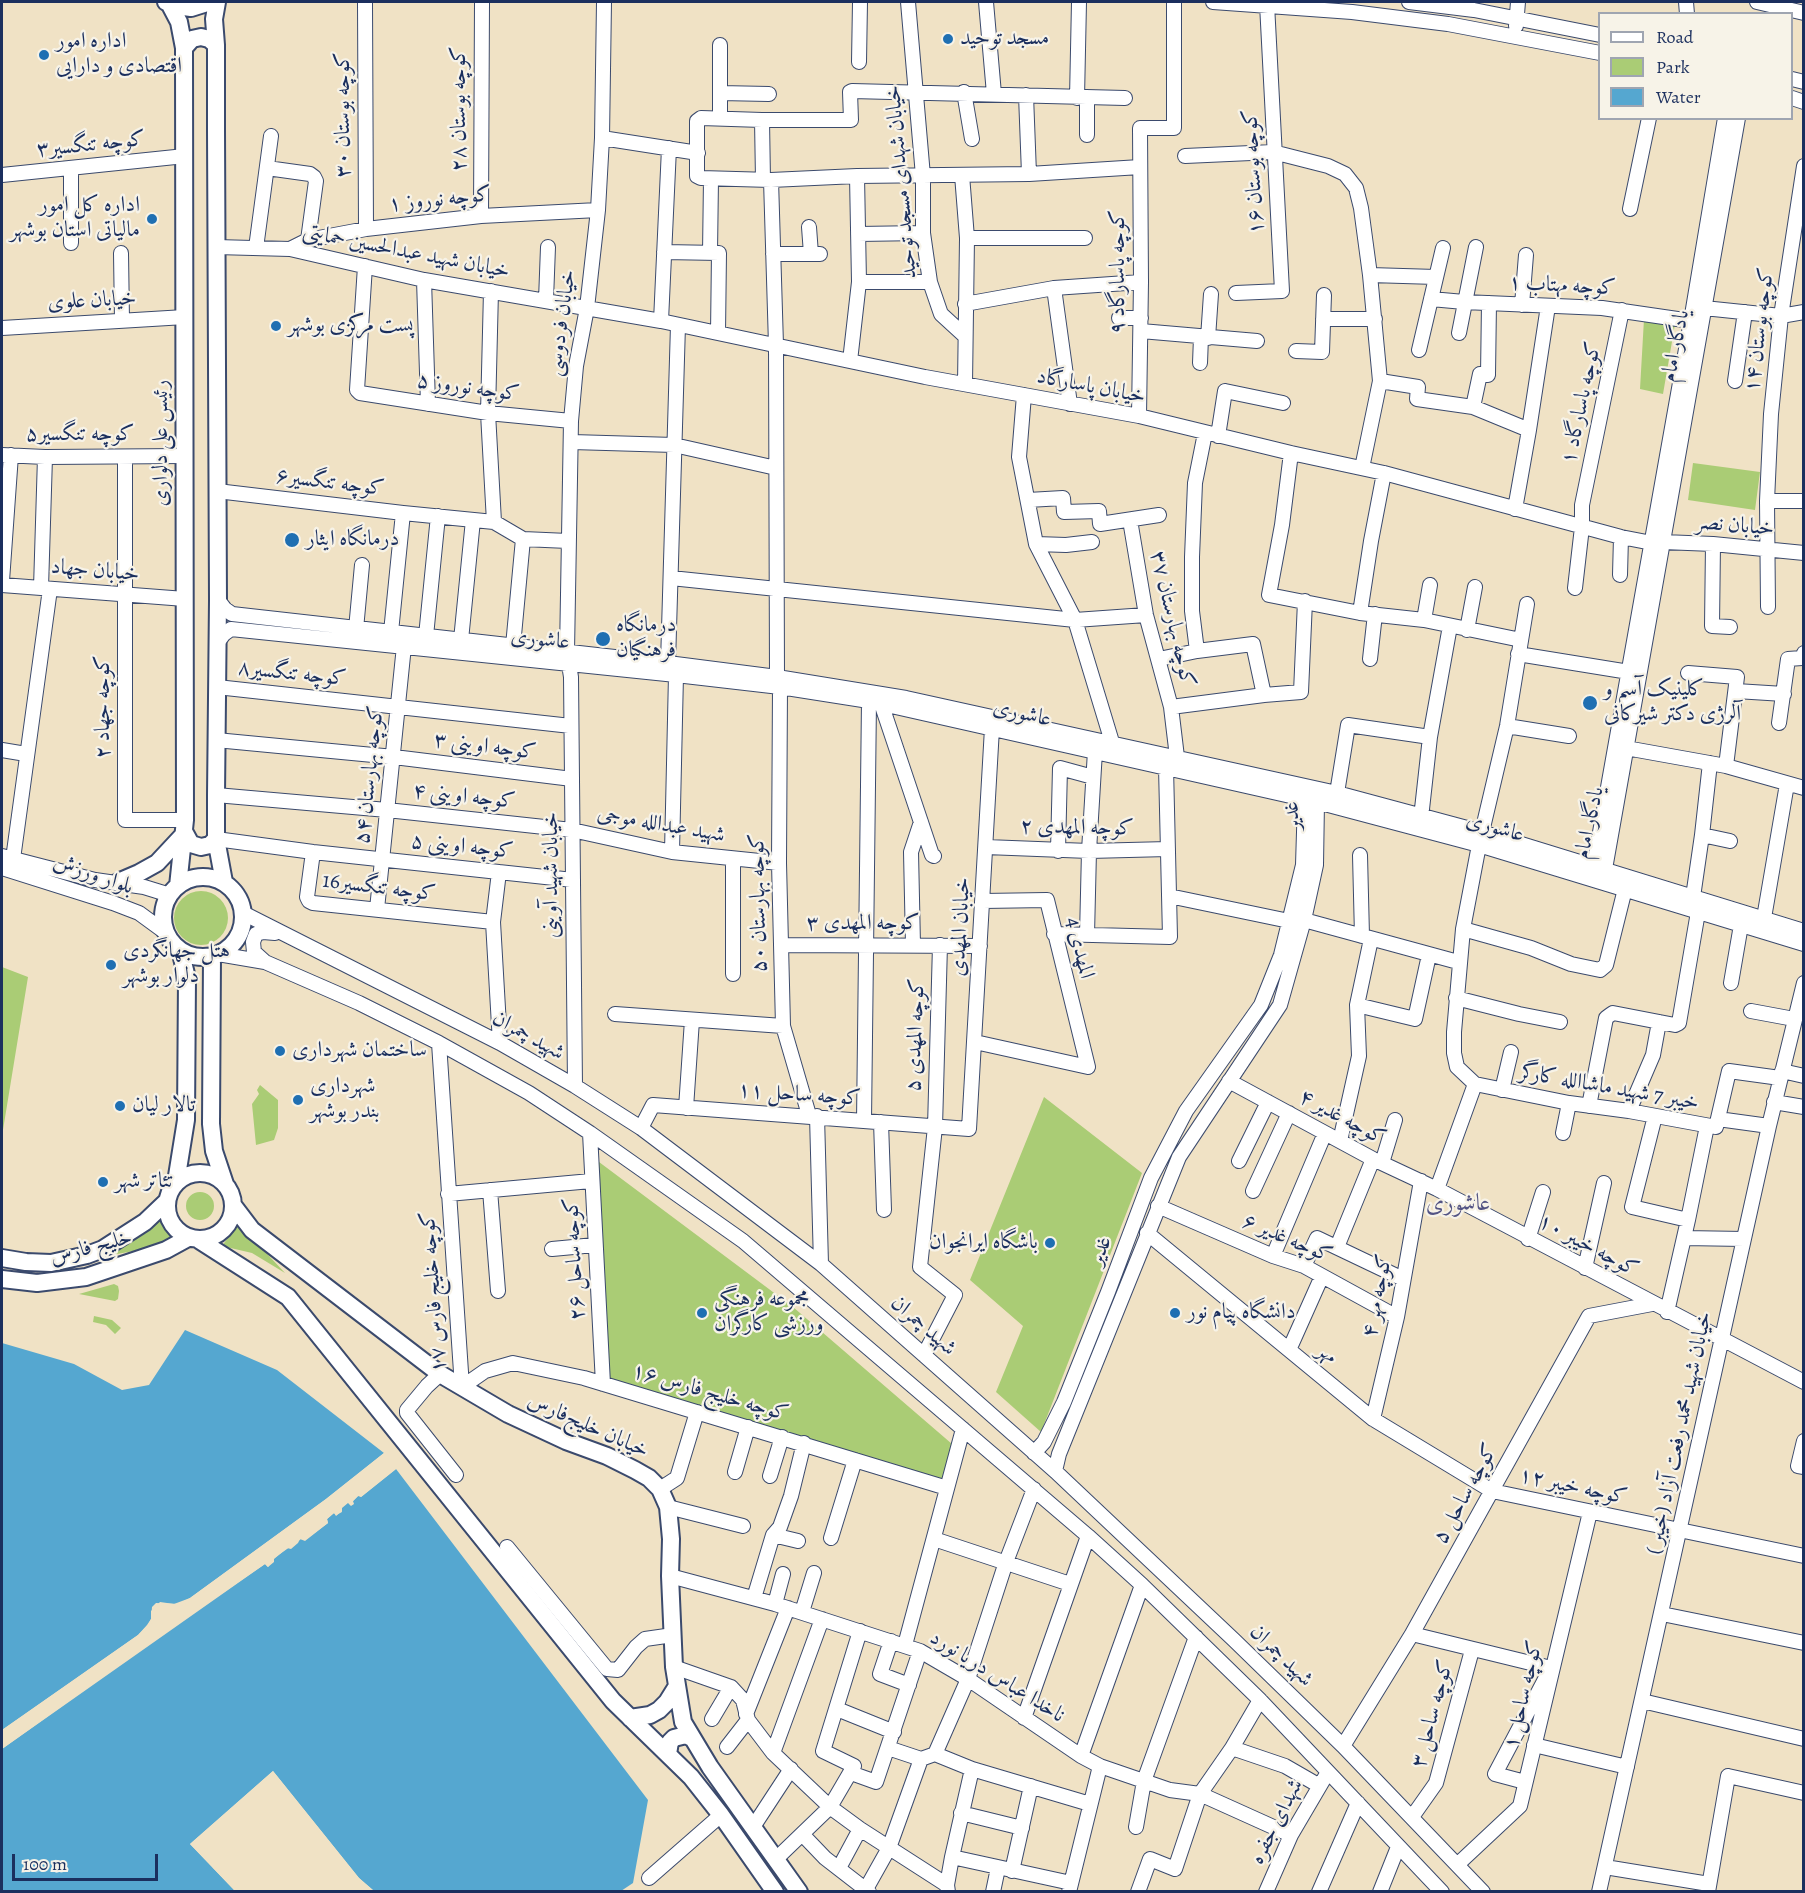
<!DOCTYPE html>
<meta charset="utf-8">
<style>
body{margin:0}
#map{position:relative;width:1805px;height:1893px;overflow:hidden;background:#f0e2c5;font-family:Alegreya,serif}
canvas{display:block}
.frame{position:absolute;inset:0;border:3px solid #1b2f5e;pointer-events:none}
.legend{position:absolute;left:1598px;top:12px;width:195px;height:108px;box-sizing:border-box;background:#f7f3e8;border:2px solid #9fa5b1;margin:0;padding:8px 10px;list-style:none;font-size:18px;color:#1b2f5e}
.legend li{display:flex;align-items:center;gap:12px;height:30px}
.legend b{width:30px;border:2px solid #9fa5b1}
.scale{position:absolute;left:12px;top:1854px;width:146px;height:27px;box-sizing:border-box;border:3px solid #1b2f5e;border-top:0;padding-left:8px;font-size:18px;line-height:21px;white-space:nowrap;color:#1b2f5e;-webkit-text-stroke:4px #f7f3e8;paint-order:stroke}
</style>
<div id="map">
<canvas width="1805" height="1893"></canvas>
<div class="frame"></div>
<ul class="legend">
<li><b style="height:8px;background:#fff"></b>Road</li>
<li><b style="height:16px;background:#aacc75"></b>Park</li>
<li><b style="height:16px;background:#55a7d0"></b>Water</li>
</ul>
<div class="scale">100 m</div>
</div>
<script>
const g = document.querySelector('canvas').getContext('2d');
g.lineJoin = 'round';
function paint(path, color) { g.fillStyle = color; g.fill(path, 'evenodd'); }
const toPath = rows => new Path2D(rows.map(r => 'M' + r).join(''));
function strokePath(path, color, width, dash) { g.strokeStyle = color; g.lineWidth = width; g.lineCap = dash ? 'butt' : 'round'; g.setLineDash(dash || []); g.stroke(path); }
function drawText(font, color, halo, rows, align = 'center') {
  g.font = font + ' Alegreya,Amiri,serif'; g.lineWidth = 4.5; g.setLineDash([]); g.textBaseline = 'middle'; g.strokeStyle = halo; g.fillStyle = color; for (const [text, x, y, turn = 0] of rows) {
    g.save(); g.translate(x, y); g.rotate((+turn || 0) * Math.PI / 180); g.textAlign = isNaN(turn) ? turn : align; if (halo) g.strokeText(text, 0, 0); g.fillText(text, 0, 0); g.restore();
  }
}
const green = toPath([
 [1644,319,1675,324,1663,394,1640,389],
 [1693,463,1760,472,1755,510,1688,500],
 '174 918a27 27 0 1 1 54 0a27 27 0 1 1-54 0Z',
 [2,967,28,977,2,1136],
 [260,1085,278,1100,278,1128,274,1140,256,1145,252,1104,259,1094,257,1090],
 [1044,1097,1142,1173,1041,1432,996,1392,1023,1326,970,1280],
 [595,1159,793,1307,952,1444,943,1479,608,1380],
 '186 1206a14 14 0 1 1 28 0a14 14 0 1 1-28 0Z',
 [158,1217,176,1243,112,1255],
 [237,1225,256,1242,285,1273,252,1253,222,1246],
 [114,1284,118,1286,119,1291,118,1299,115,1301,79,1294],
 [94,1316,112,1320,121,1328,115,1334,106,1325,93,1322]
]);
const water = toPath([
 [185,1330,277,1370,384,1453,326,1499,190,1598,174,1604,160,1602,151,1611,151,1619,147,1625,138,1635,2,1730,2,1343,74,1364,122,1390,149,1385],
 [396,1469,648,1800,633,1883,621,1891,374,1891,359,1878,273,1771,190,1844,235,1891,2,1891,2,1749,171,1628,265,1564,268,1567,273,1559,301,1539,305,1540,328,1523,327,1519,334,1513,336,1515,342,1512,341,1508,348,1502,351,1505,353,1504,353,1501,359,1495,361,1497]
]);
const pier = toPath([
 [384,1453,385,1455,328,1501,191,1601,180,1607,157,1606,154,1609,154,1620,150,1627,140,1637,2,1733,2,1730,138,1635,148,1625,151,1619,152,1607,156,1603,179,1604,190,1598,326,1499],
 [394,1467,396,1469,361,1497,358,1496,353,1501,354,1504,351,1506,348,1503,342,1508,342,1511,336,1516,334,1513,327,1519,328,1523,305,1541,300,1539,298,1543,291,1549,287,1548,274,1559,274,1562,268,1567,265,1564,2,1749,2,1745,169,1626,263,1562,268,1563,271,1557,286,1545,294,1542,299,1536,304,1537,324,1522,325,1517,333,1510,339,1510,339,1506,346,1500,350,1500,357,1493,361,1493],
 [273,1771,359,1878,374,1891,369,1892,357,1880,273,1775,194,1844,238,1892,235,1891,190,1844]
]);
const minor = toPath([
 [365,2,366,229],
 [908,2,923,176,923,233,930,282,941,314,965,336],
 [986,2,994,94],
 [1213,2,1352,12,1448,24,1600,53],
 [1409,2,1474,10,1600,35],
 [1686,2,1687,14],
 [1757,2,1804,13],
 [1516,26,1518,2],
 [720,45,720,119],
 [859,62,860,2],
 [1792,79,1804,82],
 [964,92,972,139],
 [720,93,769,94],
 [1026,95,1029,174],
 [1077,98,1079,2],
 [1125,98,852,91,850,92,851,120,762,120,701,118,697,121,697,176,701,178,771,180,857,176,1029,174,1140,167],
 [1792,98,1804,102],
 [762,120,763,180],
 [1087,135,1087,98],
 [602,138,698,153],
 [1185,156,1273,152,1328,166,1345,174,1356,188,1361,208,1370,275,1380,381,1362,468],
 [71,168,71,243],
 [267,168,310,174,314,177,316,181,308,240],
 [2,175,185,156],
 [962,175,967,238,965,384],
 [771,180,776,345,777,677],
 [1630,209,1649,118],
 [481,216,482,2],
 [809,227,811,254],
 [858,234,923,233],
 [967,238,1085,238],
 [216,247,290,249,424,280,661,321,925,377,1139,416,1291,453,1384,473,1621,537,1652,543],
 [256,248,271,136],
 [290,249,308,240,366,229,481,216,598,210],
 [664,252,719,253,718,333],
 [121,253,122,320],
 [710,253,711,179],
 [773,254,820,254],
 [365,266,357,390,360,393,488,413,571,421],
 [1370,275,1436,277],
 [424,280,428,404],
 [859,282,930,282],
 [1054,288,1070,404],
 [491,291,488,413,494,522],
 [1236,293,1282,291,1267,4],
 [1431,299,1464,302,1602,308,1691,321],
 [546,300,548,247],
 [965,304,1054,288,1141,282],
 [1522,305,1526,255],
 [1704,308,1781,316,1804,312],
 [1119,318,1141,318],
 [1323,319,1375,319],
 [661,321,669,148],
 [2,328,185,317],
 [1141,331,1257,341],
 [1459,333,1476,247],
 [1208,338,1211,294],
 [1419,350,1443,248],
 [1296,351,1322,352,1324,295],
 [850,361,859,282,857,176],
 [1200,363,1201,337],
 [1380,381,1418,387,1417,399,1473,407,1529,430,1515,509],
 [1735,381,1745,312],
 [1024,395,1019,457,1036,544,1075,620,1112,742],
 [1473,407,1480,374,1488,375,1489,303],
 [1139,416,1141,282,1140,128,1174,128,1174,2],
 [1529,430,1548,306],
 [1218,436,1225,391,1283,403],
 [572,442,674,445,776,468],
 [1291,453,1282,525,1269,595,1360,613,1424,620,1521,640],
 [2,455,45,457,185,456],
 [125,457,125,820,185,820],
 [217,491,403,513,494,522,523,539,568,541],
 [1028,500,1063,498,1064,512,1099,511,1100,524,1159,515],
 [1767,501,1804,501],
 [1130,520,1146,615,1171,707,1177,757],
 [1663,542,1713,544,1804,553],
 [1036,544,1066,545,1092,542],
 [1713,544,1712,626,1730,627],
 [1620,575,1621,537],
 [671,578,1075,620,1146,615],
 [2,581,11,455],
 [2,585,185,599],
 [41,588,45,457],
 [1575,588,1582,527,1582,505,1622,310],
 [218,600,225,609,232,614,668,663,777,677,906,698,1337,793,1482,832,1804,931],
 [1768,607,1767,501,1771,414,1781,316,1804,166],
 [1360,613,1371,541,1384,473],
 [1424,620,1430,585],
 [356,629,362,565],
 [1467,630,1475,587],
 [391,632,403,513],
 [426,636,438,516],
 [461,640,473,520],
 [217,643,224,634,231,629,676,675,780,687,869,701,1317,802,1479,845,1804,944],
 [513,646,523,539],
 [1197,651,1192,611,1192,557,1195,483,1205,433],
 [1518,654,1629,672],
 [1159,659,1197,651,1253,644,1264,695],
 [1370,659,1375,614],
 [668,663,678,325],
 [1688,673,1737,677,1726,766],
 [217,687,571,726],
 [780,687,779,863,783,1026,809,1115],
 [1736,691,1784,694],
 [881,703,932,855,934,856],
 [1171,707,1264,695,1301,692,1305,601],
 [1779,723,1788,659,1802,658,1804,653],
 [1507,726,1569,736],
 [216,740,394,757,572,779],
 [1626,748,1726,766,1804,788],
 [2,750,26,754],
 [1337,793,1348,725,1430,737],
 [216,795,387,810,572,830,672,852,779,863],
 [1422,809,1430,737,1450,626],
 [1482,832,1507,726,1527,604],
 [1702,835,1730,841],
 [216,839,313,852,573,880],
 [986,847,1089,851,1168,849],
 [1058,851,1060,768,1093,777],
 [313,852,307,897,309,901,313,903,493,922],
 [672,852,676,675],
 [1360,855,1362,936],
 [2,856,95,880,144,887,170,895],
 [13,859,50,589],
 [2,868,113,903,139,913,165,932],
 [499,872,493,922,500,1043],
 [1595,873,1594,866,1691,321,1725,118],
 [1599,876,1605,869,1738,118],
 [1169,896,1289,921],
 [1693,897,1702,835,1710,763],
 [377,909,404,646],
 [243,913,500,1043,575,1086,641,1128,821,1264,1055,1471,1234,1640,1343,1746,1483,1892],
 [1764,918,1787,784],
 [1304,920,1458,962],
 [1463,929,1531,948,1571,964,1600,970,1606,965,1625,889],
 [1054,934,1170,937,1166,767],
 [1087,935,1089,851,1095,751],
 [781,945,980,946],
 [913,945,911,852,921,822],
 [218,954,265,962,359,1003,439,1043,529,1093,590,1133,743,1241,1088,1536,1142,1585,1260,1700,1442,1892],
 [265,962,254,952,253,942,256,934,263,932,275,933],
 [733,974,733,859],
 [1731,983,1741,925],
 [1456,998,1519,1014,1560,1022],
 [1357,1005,1415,1019,1429,955],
 [1751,1011,1794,1019],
 [615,1014,783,1026],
 [975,1042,1088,1067,1047,900,983,901],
 [439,1043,462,1387],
 [1782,1071,1804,1076],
 [1229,1081,1373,1159,1437,1189,1804,1382],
 [1475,1084,1569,1103,1629,1111,1716,1127,1729,1071,1780,1078],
 [575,1086,571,677,567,652,571,421,576,366,587,308,598,210,602,138,604,2],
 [1502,1090,1511,1052],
 [1774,1102,1804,1107],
 [1589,1106,1606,1018,1610,1015,1613,1013,1675,1025,1679,1023,1698,912],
 [686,1108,692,1020],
 [1629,1111,1653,1055,1659,1022],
 [817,1116,821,1264],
 [1655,1116,1632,1207,1688,1220],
 [1718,1119,1769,1126],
 [864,1121,869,701],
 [881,1122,884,1210],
 [641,1128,653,1105,969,1129,992,728],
 [590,1133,603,1384],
 [1563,1133,1569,1103],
 [1340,1141,1359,1056,1357,1005,1371,939],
 [1239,1161,1268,1102],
 [1382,1163,1395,1120],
 [1437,1189,1475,1084,1457,1067,1454,1053,1454,1032,1463,929,1479,845],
 [490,1190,498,1291],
 [1253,1191,1289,1113],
 [448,1194,591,1181],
 [1158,1206,1273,1256,1304,1266,1397,1317],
 [1147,1233,1373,1419,1492,1491,1804,1556],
 [1684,1238,1744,1239],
 [1528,1239,1543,1192],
 [1337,1247,1373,1159],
 [552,1249,595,1245],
 [1273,1256,1325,1133],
 [1304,1266,1317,1238,1403,1279],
 [1585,1268,1604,1183],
 [1667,1312,1688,1220,1707,1126],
 [1289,1350,1322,1276],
 [924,1355,955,1295,920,1267,935,1127,940,945],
 [440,1374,427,1386,407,1410,407,1413,456,1475],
 [462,1387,485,1371,513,1363,584,1378,947,1488],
 [1373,1419,1397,1317,1421,1181],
 [1804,1441,1798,1466,1804,1467],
 [1034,1453,1044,1442,1064,1402,1108,1292,1151,1178,1186,1111,1261,1005,1281,955,1303,865,1305,799,1309,793],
 [1055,1471,1059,1454,1179,1157,1280,1005,1304,920,1316,865,1317,802,1314,793],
 [735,1472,748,1427],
 [770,1476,782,1437],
 [660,1489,677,1478,697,1412],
 [668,1507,743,1526],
 [773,1535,798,1541],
 [831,1538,855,1460],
 [934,1539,1070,1584],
 [507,1547,607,1669,618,1670,636,1647,645,1639,673,1635],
 [670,1576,775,1604,920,1651,968,1679,1081,1756,1100,1766,1170,1790,1200,1794,1291,1835],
 [754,1598,773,1535,780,1527,791,1496,804,1443],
 [775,1604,783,1574],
 [802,1612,814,1573],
 [1662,1614,1804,1643],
 [1412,1634,1551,1668,1495,1774,1525,1782],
 [891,1641,880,1674,909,1685],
 [905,1645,963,1429],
 [674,1667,731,1687,743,1700,748,1720,773,1753,830,1807,860,1829,947,1885],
 [1642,1701,1804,1739],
 [837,1709,894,1732],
 [746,1714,788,1608],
 [1024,1718,1088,1536],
 [712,1719,731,1687],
 [1534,1745,1627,1767],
 [1343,1746,1412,1634,1589,1316,1652,1304],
 [727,1747,748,1720],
 [888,1748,921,1759],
 [1232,1748,1285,1766,1318,1785],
 [773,1753,822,1619],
 [935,1754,972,1769,1090,1804],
 [1081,1756,1142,1585],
 [851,1773,876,1782,920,1651],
 [961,1813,1022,1828],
 [1412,1817,1436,1783,1472,1650],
 [753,1827,791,1769],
 [1136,1827,1144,1781,1196,1637],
 [802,1834,825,1858,869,1892],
 [952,1857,1071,1883],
 [776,1859,830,1807,854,1766,823,1751,860,1631],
 [1458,1864,1520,1806,1590,1512],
 [1605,1867,1709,1884],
 [839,1868,860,1829],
 [1012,1871,1031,1786],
 [649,1878,721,1815],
 [866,1889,889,1848,921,1759,935,1754,968,1679,1006,1562,1034,1489],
 [948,1892,947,1885,952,1857,972,1769],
 [993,1892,998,1868],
 [1069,1892,1100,1766],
 [1138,1892,1150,1859,1175,1869,1200,1794,1232,1748,1260,1700],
 [1266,1892,1291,1835,1328,1772],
 [1319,1892,1358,1803],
 [1380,1892,1398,1847],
 [1599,1892,1769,1126,1804,983],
 [1708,1892,1728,1776,1804,1793]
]);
const major = toPath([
 [166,2,177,6,191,8,210,2],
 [217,2,214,19,216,45,216,130,218,600,216,795,216,839,224,882],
 [169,3,179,22,184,48,185,820,178,886],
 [184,48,192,39,201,37,209,39,216,45],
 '163 917a40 40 0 1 1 80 0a40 40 0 1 1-80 0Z',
 [118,882,139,873,157,863,185,833,191,844,201,847,210,845,216,839],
 [212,956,211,1124,214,1151,225,1184],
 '167 1206a33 33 0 1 1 66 0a33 33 0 1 1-66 0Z',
 [176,1182,186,1120,187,978,180,950],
 [233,1205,252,1230,440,1374,508,1414,566,1441,607,1456,635,1470,649,1478,660,1489,668,1507,671,1539,670,1576,674,1667,683,1722,710,1767,799,1892],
 [199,1240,288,1297,613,1701,691,1777,721,1815,775,1892],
 [2,1258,26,1262,51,1263,87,1255,103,1249,145,1222,166,1202],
 [2,1279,37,1283,86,1277,166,1250,188,1238],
 [630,1718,650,1715,659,1710,667,1702,677,1686],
 [668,1754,670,1742,674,1738,686,1735,692,1738]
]);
const markers = [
 [948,39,6,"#1f6fb2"],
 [44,55,6,"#1f6fb2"],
 [152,219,6,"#1f6fb2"],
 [276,326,6,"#1f6fb2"],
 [292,540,8,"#1f6fb2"],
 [603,639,8,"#1f6fb2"],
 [1590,703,8,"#1f6fb2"],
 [111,965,6,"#1f6fb2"],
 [280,1051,6,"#1f6fb2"],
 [298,1100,6,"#1f6fb2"],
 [120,1106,6,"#1f6fb2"],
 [103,1182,6,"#1f6fb2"],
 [1050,1243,6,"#1f6fb2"],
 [702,1313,6,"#1f6fb2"],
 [1175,1313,6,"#1f6fb2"]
];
const poiNames = [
 ["مسجد توحید",960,39],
 ["اداره امور",56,42],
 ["اقتصادی و دارایی",56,67],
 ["اداره کل امور",140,206,"right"],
 ["مالیاتی استان بوشهر",140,231,"right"],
 ["پست مرکزی بوشهر",288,326],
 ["درمانگاه ایثار",306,540],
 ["درمانگاه",616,626],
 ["فرهنگیان",616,651],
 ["کلینیک آسم و",1604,690],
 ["آلرژی دکتر شیرکانی",1604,715],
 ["هتل جهانگردی",123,952],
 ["دلوار بوشهر",123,977],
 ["ساختمان شهرداری",292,1051],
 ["شهرداری",310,1087],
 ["بندر بوشهر",310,1112],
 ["تالار لیان",132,1106],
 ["تئاتر شهر",115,1182],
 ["باشگاه ایرانجوان",1038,1243,"right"],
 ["مجموعه فرهنگی",714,1300],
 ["ورزشی کارگران",714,1325],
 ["دانشگاه پیام نور",1187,1313]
];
const streetNames = [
 ["کوچه بوستان ۲۸",460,109,-90],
 ["کوچه بوستان ۳۰",344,115,-90],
 ["کوچه تنگسیر۳",91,145,-6],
 ["کوچه بوستان ۱۶",1254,172,-93],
 ["خیابان شهدای مسجد توحید",902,182,-95],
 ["کوچه نوروز ۱",440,200,-6],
 ["خیابان شهید عبدالحسین حمایتی",406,252,11],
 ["کوچه پاسارگاد ۹",1119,272,-90],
 ["کوچه مهتاب ۱",1562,286,3],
 ["خیابان علوی",92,301,-3],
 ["خیابان فردوسی",562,323,-82],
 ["کوچه بوستان ۱۴",1760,330,-83],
 ["یادگار امام",1676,346,-79],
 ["خیابان پاسارگاد",1091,387,11],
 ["کوچه نوروز ۵",468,388,8],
 ["کوچه پاسارگاد ۱",1582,403,-78],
 ["کوچه تنگسیر۵",80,435],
 ["رئیس علی دلواری",162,443,-90],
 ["کوچه تنگسیر۶",330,483,7],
 ["خیابان نصر",1735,526,5],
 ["خیابان جهاد",95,571,5],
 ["کوچه بهارستان ۳۷",1172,619,77],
 ["عاشوری",540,640,6],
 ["کوچه تنگسیر۸",292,674,6],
 ["کوچه جهاد ۲",104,707,-90],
 ["عاشوری",1022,714,13],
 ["کوچه اوینی ۳",485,747,7],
 ["کوچه بهارستان ۵۴",370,775,-84],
 ["کوچه اوینی ۴",464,797,6],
 ["غدیر",1293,816,-96],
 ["یادگار امام",1590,823,-78],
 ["شهید عبدالله موجی",661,825,10],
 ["کوچه المهدی ۲",1077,828,1],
 ["عاشوری",1495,828,16],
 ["کوچه اوینی ۵",462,847,6],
 ["بلوار ورزش",93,875,19],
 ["خیابان شهید آوینی",552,875,-90],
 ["کوچه تنگسیر16",379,888,7],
 ["کوچه بهارستان ۵۰",759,903,-91],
 ["کوچه المهدی ۳",863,924],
 ["خیابان المهدی",961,927,-87],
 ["المهدی 4",1079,948,76],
 ["کوچه المهدی ۵",916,1035,-88],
 ["شهید چمران",528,1036,29],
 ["خیبر 7 شهید ماشاالله کارگر",1609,1088,10],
 ["کوچه ساحل ۱۱",799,1095,4],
 ["کوچه غدیر ۴",1342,1118,28],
 ["کوچه غدیر ۶",1287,1239,23],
 ["کوچه خیبر ۱۰",1588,1246,28],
 ["خلیج فارس",91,1248,-15],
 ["غدیر",1101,1251,-69],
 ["کوچه ساحل ۲۶",575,1259,-93],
 ["کوچه خلیج فارس ۱۷",434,1292,-94],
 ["کوچه مهر ۴",1378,1296,-79],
 ["شهید چمران",923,1326,41],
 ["مهر",1327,1354,39],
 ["کوچه خلیج فارس ۱۶",710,1393,16],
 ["خیابان خلیج‌فارس",588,1426,24],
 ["( خیبر) خیابان شهید محمد رفعت آزاد",1680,1433,-78],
 ["کوچه خیبر ۱۲",1573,1487,12],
 ["کوچه ساحل ۵",1466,1494,-61],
 ["شهید چمران",1281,1656,44],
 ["ناخدا عباس دریا نورد",997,1677,32],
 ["کوچه ساحل ۱",1524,1695,-77],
 ["کوچه ساحل ۳",1433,1714,-75],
 ["شهدای جفره",1277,1822,-63]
];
const neighbourhoodNames = [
 ["عاشوری",1458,1204]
];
paint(green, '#aacc75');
paint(water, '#55a7d0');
paint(pier, '#f0e2c5');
strokePath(minor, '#3b4a6d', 16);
strokePath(major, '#3b4a6d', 20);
strokePath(minor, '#fff', 14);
strokePath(major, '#fff', 16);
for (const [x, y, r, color] of markers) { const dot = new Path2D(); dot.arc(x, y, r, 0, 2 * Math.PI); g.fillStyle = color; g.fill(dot); strokePath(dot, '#f7f3e8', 2); }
drawText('22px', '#1b2f5e', '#f7f3e8', poiNames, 'left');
drawText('22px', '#1b2f5e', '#f7f3e8', streetNames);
drawText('24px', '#535484', '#f7f3e8', neighbourhoodNames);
</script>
